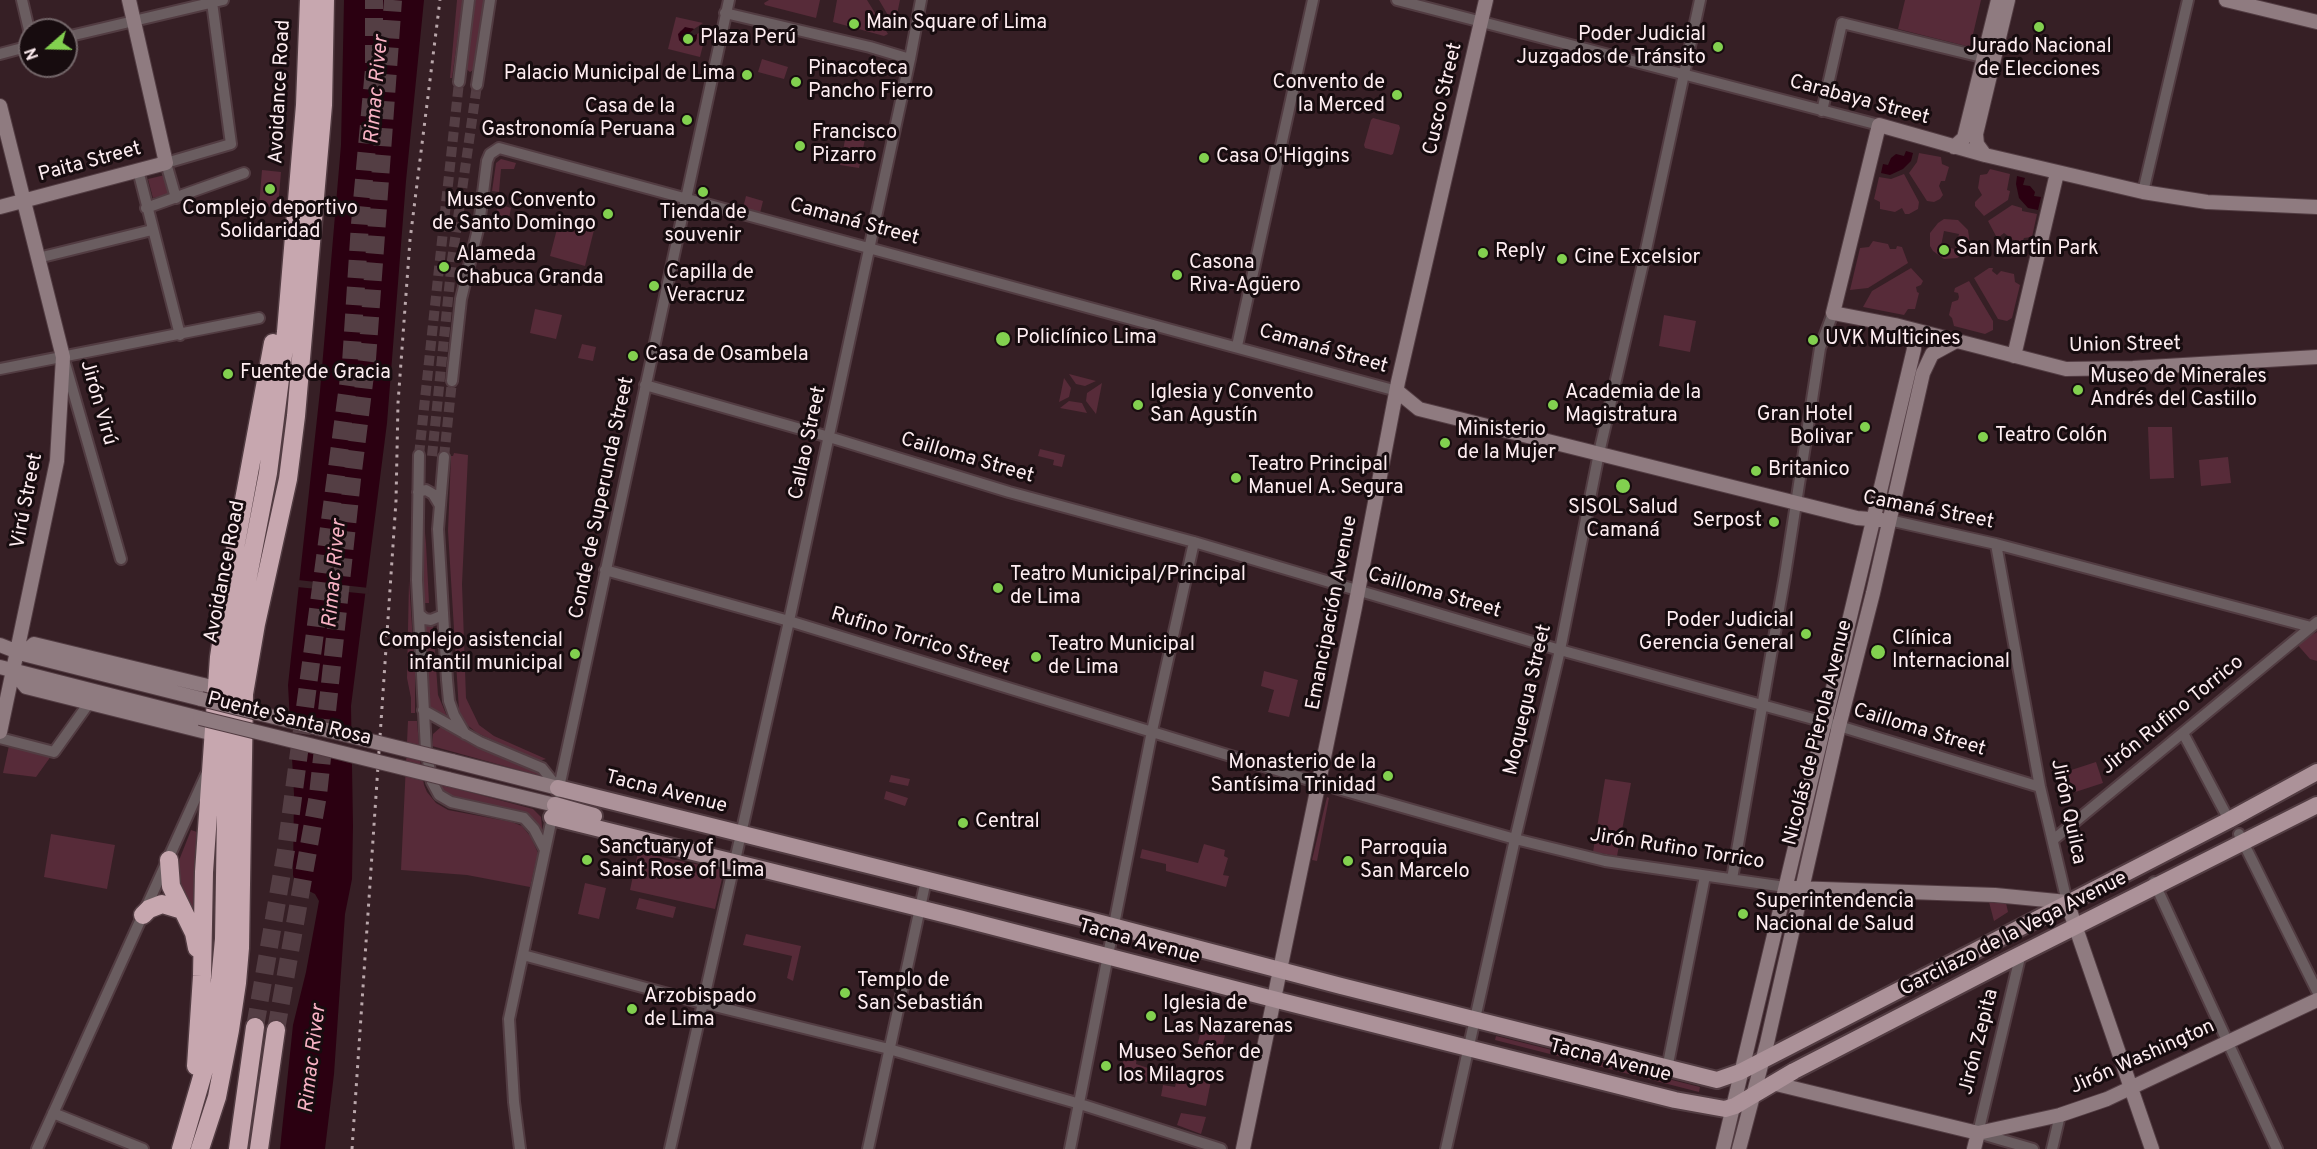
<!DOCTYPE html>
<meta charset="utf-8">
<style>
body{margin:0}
#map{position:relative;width:2317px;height:1149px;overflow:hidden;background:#361f25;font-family:Overpass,sans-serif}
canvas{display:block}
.north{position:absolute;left:18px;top:18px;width:60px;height:60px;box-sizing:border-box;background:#170c0f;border:2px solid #736669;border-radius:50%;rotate:250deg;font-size:16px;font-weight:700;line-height:24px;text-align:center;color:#feedf1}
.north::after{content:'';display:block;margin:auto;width:21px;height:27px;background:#82d04f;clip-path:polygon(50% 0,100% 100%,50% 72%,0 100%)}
</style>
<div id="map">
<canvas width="2317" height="1149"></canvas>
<div class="north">N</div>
</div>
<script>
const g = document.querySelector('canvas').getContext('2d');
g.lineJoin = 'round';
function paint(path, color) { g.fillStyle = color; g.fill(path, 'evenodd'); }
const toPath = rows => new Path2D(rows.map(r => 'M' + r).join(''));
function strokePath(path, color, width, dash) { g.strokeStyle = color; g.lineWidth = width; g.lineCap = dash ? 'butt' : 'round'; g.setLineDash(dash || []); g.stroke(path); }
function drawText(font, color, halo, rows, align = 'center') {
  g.font = font + ' Overpass,sans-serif'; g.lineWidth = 6; g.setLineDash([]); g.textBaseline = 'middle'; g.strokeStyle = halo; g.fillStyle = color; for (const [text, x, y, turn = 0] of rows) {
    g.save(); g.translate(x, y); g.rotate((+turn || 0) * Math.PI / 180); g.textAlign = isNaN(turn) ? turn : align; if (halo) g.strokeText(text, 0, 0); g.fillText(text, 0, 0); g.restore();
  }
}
const green = toPath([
 [457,0,463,0,452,78,450,78],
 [473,0,486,0,475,69,470,72,465,68],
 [769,0,820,0,816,18,765,5,764,3],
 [837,0,867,0,888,34,884,36,833,22],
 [879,0,900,0,896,19,892,22],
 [1905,0,1981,0,1970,47,1898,29],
 [676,17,703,23,694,29,692,28,680,31,679,40,685,46,688,46,697,39,697,34,707,29,700,57,668,49],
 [762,59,788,67,784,79,758,72],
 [1373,118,1399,125,1400,128,1393,154,1391,155,1365,148,1364,145,1371,120],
 [847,130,866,134,859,168,840,165],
 [1919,153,1941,157,1942,164,1949,167,1945,181,1941,181,1939,186,1943,195,1940,199,1934,202,1927,201,1909,173,1917,162],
 [501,159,516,163,514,169,501,169,499,192,492,191,496,163],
 [1990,169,2010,174,2007,190,2010,191,2008,200,1984,216,1975,206,1975,202,1982,195,1978,188,1980,175,1987,174],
 [262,170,281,172,278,208,259,206],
 [1904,174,1919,202,1918,209,1909,214,1905,214,1902,208,1895,212,1880,209,1880,202,1874,199,1879,177,1891,179],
 [165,175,170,194,153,198,148,179],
 [746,196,763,201,760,213,743,208],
 [498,204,511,208,508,223,494,220],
 [2012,205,2022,208,2022,211,2037,214,2032,237,2024,238,2022,243,2008,238,2008,236,2004,233,1999,237,1996,236,1988,221],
 [1944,219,1958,220,1968,230,1970,244,1962,255,1957,258,1944,259,1933,251,1930,246,1930,233,1938,223],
 [1944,231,1959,234,1955,249,1941,246],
 [559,221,594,230,585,266,550,256],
 [1873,241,1888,244,1890,249,1896,249,1897,246,1902,247,1908,263,1868,288,1850,290,1860,248,1869,247],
 [1911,268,1923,281,1921,285,1916,287,1917,292,1919,293,1915,309,1908,309,1904,315,1863,307,1872,291],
 [1989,268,1993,268,1992,271,1997,275,2001,271,2014,274,2015,282,2020,285,2012,318,2007,321,1998,319,1974,278],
 [1969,281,1993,321,1993,330,1985,334,1954,326,1952,318,1949,315,1952,302,1958,300,1959,297,1958,293,1954,292,1955,288],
 [535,309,562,315,556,339,530,333],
 [1664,315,1696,321,1690,352,1659,346],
 [582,344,596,347,593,361,578,358],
 [1069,374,1096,381,1085,386,1076,384],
 [1064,378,1071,388,1069,397,1059,402],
 [1102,383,1096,414,1086,401,1087,393],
 [1069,401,1082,403,1087,413,1060,408],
 [2148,427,2172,427,2174,478,2150,479],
 [1040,449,1065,455,1062,467,1053,465,1054,460,1038,456],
 [454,453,468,455,462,584,466,698,479,725,494,736,546,759,539,761,477,733,466,724,459,711,448,531,451,456,453,456],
 [2228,457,2231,483,2201,486,2199,460],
 [424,521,426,544,429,603,424,603,422,571],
 [409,580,415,672,415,713,411,713,411,698,407,678],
 [425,622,433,624,438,695,449,721,428,707],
 [2317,632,2317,661,2310,659,2296,643],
 [1264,671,1298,680,1289,717,1268,712,1274,690,1261,686],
 [408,721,417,721,421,768,424,785,427,792,436,803,448,810,512,822,522,826,531,837,538,853,530,887,467,875,401,870],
 [442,726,470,744,542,773,544,777,432,746,433,734],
 [10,741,54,752,36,777,3,773],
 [2096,762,2103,783,2066,795,2059,774],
 [891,775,910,779,908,786,889,782],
 [1605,779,1631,783,1617,856,1593,852],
 [439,784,533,809,541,817,543,836,521,812,458,799,443,791],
 [886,791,908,798,905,806,884,799],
 [1327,797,1329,798,1317,861,1312,860],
 [191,830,197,832,195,878,198,924,174,873],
 [51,834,115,845,107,889,44,877],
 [1204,844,1225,850,1224,856,1228,858,1223,875,1229,876,1226,887,1166,871,1166,864,1140,858,1142,849,1198,863],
 [638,852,724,870,715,909,630,890],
 [585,883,606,888,599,919,578,914],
 [639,898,676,907,673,918,636,909],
 [1989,902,2006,903,2008,912,1994,921],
 [746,934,801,946,793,981,787,978,792,956,743,945],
 [1203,1023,1227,1029,1219,1056,1196,1050],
 [1496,1036,1700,1087,1699,1092,1495,1040],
 [1126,1049,1138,1051,1136,1064,1151,1069,1148,1082,1120,1076],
 [1180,1067,1212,1076,1206,1106,1161,1096,1163,1085,1175,1087],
 [1181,1113,1206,1117,1201,1134,1177,1125]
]);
const water = toPath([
 [344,0,424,0,406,181,387,423,351,706,353,826,352,879,345,914,334,1074,325,1149,280,1149,293,1025,306,972,319,901,315,894,295,884,293,875,294,794,288,685,320,391,341,145],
 [685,27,694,29,686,36,687,39,697,34,696,41,691,45,685,46,679,40,678,34],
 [1906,151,1913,153,1911,161,1903,169,1890,175,1881,173,1883,164,1888,165,1891,158,1896,154,1904,156],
 [2017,176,2025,178,2023,185,2030,186,2035,192,2034,196,2041,197,2038,210,2028,208,2019,198,2016,184]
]);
const pier = toPath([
 [298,580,369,588,368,594,297,587],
 [287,712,354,729,355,762,288,746]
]);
const streetTunnel = toPath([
 [419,455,459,82],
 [432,456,452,260,477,85],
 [444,457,452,381]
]);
const highwayTunnel = toPath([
 [255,1027,286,850,351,363,360,224,374,69,374,0],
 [276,1030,318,795,352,479,367,359,393,0]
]);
const street = toPath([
 [22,0,30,34],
 [1397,0,1879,125],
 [725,13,870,47,910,59],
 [66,37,223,0],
 [0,54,30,46],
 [459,82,469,0],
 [477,85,490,0],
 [1822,111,1842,23,1990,59],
 [138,170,180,335],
 [2143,192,2188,0],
 [176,198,166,163,231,144,212,2],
 [146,208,244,173],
 [38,258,152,230],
 [1237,346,1313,0],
 [65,363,121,559],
 [0,369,259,318],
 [452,381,461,299,479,225,487,161,490,154,499,148,1397,391],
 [645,385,829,437,1009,492,1194,542,1560,650,1839,726,2040,787],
 [419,455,417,580,426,750,432,782,439,795,451,802,524,818,534,829,545,850],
 [444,457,438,529,447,680,449,701,454,715,465,734],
 [418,492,426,490,433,494,439,504],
 [1889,520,1996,544,2311,627],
 [1996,544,2040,787,2067,902],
 [605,570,789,621,1342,790,1515,839,1605,861,1785,887],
 [419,614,425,619,431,620,443,615],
 [423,710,480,742,542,768,558,788],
 [2183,733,2229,820],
 [0,738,54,752,89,703],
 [558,792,729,0],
 [2239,834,2317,991],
 [2053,840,2317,622],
 [1732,879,1785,575,1820,348,1833,313],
 [2154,882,2277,1149],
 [2021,953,1978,1133,2033,1149],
 [523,955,702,1003,889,1049,1080,1104,1221,1149],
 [1667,1069,1705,876],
 [53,1113,143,1149],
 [37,1149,206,775],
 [520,1149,514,1102,509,1019,553,813],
 [670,1149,789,621,910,59,921,0],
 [868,1149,926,880],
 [1070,1149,1152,731,1194,542],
 [1446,1149,1515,839,1560,650,1599,453,1644,259,1700,0],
 [2052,1149,2060,1115]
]);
const secondary = toPath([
 [2226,0,2317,22],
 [0,106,63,357,57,461,0,732],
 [1954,147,1964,138,1998,0],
 [1985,155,1977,144,1976,134,2008,0],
 [0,207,166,163,129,0],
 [2317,207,2207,202,2143,192,1985,155,1879,125,1833,313,1895,325,2066,369,2133,368,2317,357],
 [2014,356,2057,173],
 [1397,391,1419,409,1857,518,1882,520],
 [0,645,23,654,201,699],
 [23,654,34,644,216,688],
 [0,667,200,718],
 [13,671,26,687,214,734],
 [452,761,558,788],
 [448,779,555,805],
 [1794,888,1995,895,2067,902,2152,1149],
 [1772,1083,1978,1133,2060,1115,2107,1099,2317,1000],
 [1243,1149,1355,607,1398,382,1486,0],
 [1723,1149,1914,349,1913,340,1900,328],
 [1739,1149,1767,1043,1839,726,1873,593,1923,373,1932,354,1956,341],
 [1974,1149,1978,1133]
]);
const primary = toPath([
 [558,788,1101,923,1341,986,1717,1080,1740,1072,2229,820,2317,772],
 [555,805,594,816],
 [552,817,959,918,1281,1001,1675,1100,1725,1109,1735,1106,1794,1071,2007,961,2317,805]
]);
const highway = toPath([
 [169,860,171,886,194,933,197,948],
 [143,915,149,909,162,904,182,910],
 [196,1066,202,976,204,872,219,657,236,543,273,343],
 [181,1149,208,1056,220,981,224,939,228,691,231,664,268,473,286,332,305,105,309,0],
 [200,1149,217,1097,230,1030,237,983,240,948,244,694,256,624,288,479,296,416,323,105,325,0],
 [238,1149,255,1027],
 [259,1149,276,1030]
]);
const rail = toPath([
 [352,1149,396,501,398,403,410,240,440,0]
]);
const secondaryBridge = toPath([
 [201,699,452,761],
 [200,718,448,779]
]);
const markers = [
 [854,24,6,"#82d04f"],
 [2039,27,6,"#82d04f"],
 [688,39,6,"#82d04f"],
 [1718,47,6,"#82d04f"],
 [747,75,6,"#82d04f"],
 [796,82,6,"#82d04f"],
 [1397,95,6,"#82d04f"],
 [687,120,6,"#82d04f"],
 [800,146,6,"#82d04f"],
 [1204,158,6,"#82d04f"],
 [270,189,6,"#82d04f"],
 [703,192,6,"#82d04f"],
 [608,214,6,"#82d04f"],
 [1944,250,6,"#82d04f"],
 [1483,253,6,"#82d04f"],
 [1562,259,6,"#82d04f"],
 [444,267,6,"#82d04f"],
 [1177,275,6,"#82d04f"],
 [654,286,6,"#82d04f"],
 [1003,339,8,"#82d04f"],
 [1813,340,6,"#82d04f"],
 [633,356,6,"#82d04f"],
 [228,374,6,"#82d04f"],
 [2078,390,6,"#82d04f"],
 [1138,405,6,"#82d04f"],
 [1553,405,6,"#82d04f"],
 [1865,427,6,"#82d04f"],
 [1983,437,6,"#82d04f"],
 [1445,443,6,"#82d04f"],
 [1756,471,6,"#82d04f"],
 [1236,478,6,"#82d04f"],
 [1623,486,8,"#82d04f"],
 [1774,522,6,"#82d04f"],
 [998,588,6,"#82d04f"],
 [1806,634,6,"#82d04f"],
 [1878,652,8,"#82d04f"],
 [575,654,6,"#82d04f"],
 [1036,657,6,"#82d04f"],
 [1388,776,6,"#82d04f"],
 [963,823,6,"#82d04f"],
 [587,860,6,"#82d04f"],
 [1348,861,6,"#82d04f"],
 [1743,914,6,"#82d04f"],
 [845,993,6,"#82d04f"],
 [632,1009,6,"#82d04f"],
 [1151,1016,6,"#82d04f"],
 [1106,1066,6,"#82d04f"]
];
const poiNames = [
 ["Main Square of Lima",866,24],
 ["Poder Judicial",1706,36,"right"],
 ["Juzgados de Tránsito",1706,59,"right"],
 ["Plaza Perú",700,39],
 ["Jurado Nacional",2039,48,"center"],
 ["de Elecciones",2039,71,"center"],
 ["Pinacoteca",808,70],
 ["Pancho Fierro",808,93],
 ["Palacio Municipal de Lima",735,75,"right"],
 ["Convento de",1385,84,"right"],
 ["la Merced",1385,107,"right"],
 ["Casa de la",675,108,"right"],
 ["Gastronomía Peruana",675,131,"right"],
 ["Francisco",812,134],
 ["Pizarro",812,157],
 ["Casa O'Higgins",1216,158],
 ["Museo Convento",596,202,"right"],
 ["de Santo Domingo",596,225,"right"],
 ["Complejo deportivo",270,210,"center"],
 ["Solidaridad",270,233,"center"],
 ["Tienda de",703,214,"center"],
 ["souvenir",703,237,"center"],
 ["San Martin Park",1956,250],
 ["Reply",1495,253],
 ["Alameda",456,256],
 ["Chabuca Granda",456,279],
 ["Cine Excelsior",1574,259],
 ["Casona",1189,264],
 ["Riva-Agüero",1189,287],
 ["Capilla de",666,274],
 ["Veracruz",666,297],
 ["Policlínico Lima",1016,339],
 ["UVK Multicines",1825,340],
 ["Casa de Osambela",645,356],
 ["Fuente de Gracia",240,374],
 ["Museo de Minerales",2090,378],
 ["Andrés del Castillo",2090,401],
 ["Iglesia y Convento",1150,394],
 ["San Agustín",1150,417],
 ["Academia de la",1565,394],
 ["Magistratura",1565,417],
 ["Gran Hotel",1853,416,"right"],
 ["Bolivar",1853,439,"right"],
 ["Ministerio",1457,431],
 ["de la Mujer",1457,454],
 ["Teatro Colón",1995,437],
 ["Teatro Principal",1248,466],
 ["Manuel A. Segura",1248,489],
 ["Britanico",1768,471],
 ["SISOL Salud",1623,509,"center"],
 ["Camaná",1623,532,"center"],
 ["Serpost",1762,522,"right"],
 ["Teatro Municipal/Principal",1010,576],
 ["de Lima",1010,599],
 ["Poder Judicial",1794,622,"right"],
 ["Gerencia General",1794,645,"right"],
 ["Clínica",1892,640],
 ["Internacional",1892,663],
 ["Complejo asistencial",563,642,"right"],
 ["infantil municipal",563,665,"right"],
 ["Teatro Municipal",1048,646],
 ["de Lima",1048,669],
 ["Monasterio de la",1376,764,"right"],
 ["Santísima Trinidad",1376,787,"right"],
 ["Central",975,823],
 ["Sanctuary of",599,849],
 ["Saint Rose of Lima",599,872],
 ["Parroquia",1360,850],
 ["San Marcelo",1360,873],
 ["Superintendencia",1755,903],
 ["Nacional de Salud",1755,926],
 ["Templo de",857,982],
 ["San Sebastián",857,1005],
 ["Arzobispado",644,998],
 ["de Lima",644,1021],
 ["Iglesia de",1163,1005],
 ["Las Nazarenas",1163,1028],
 ["Museo Señor de",1118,1054],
 ["los Milagros",1118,1077]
];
const streetNames = [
 ["Avoidance Road",281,92,-87],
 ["Cusco Street",1444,99,-77],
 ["Carabaya Street",1859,101,15],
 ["Paita Street",90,163,-15],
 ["Camaná Street",854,223,15],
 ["Union Street",2125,346,-1],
 ["Camaná Street",1323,350,16],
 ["Jirón Virú",97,403,74],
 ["Callao Street",809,443,-78],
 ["Cailloma Street",967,459,16],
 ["Conde de Superunda Street",603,498,-78],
 ["Virú Street",28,501,-79],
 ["Camaná Street",1928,511,11],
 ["Avoidance Road",226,572,-79],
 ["Cailloma Street",1434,594,16],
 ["Emancipación Avenue",1333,613,-79],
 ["Rufino Torrico Street",920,642,17],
 ["Moquegua Street",1529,700,-77],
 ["Jirón Rufino Torrico",2173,716,-39],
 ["Puente Santa Rosa",289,720,14],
 ["Cailloma Street",1919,731,17],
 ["Nicolás de Pierola Avenue",1819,733,-76],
 ["Tacna Avenue",666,793,14],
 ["Jirón Quilca",2067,812,78],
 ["Jirón Rufino Torrico",1677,850,9],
 ["Garcilazo de la Vega Avenue",2014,935,-27],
 ["Tacna Avenue",1139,943,15],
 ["Jirón Zepita",1980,1042,-76],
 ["Jirón Washington",2143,1058,-24],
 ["Tacna Avenue",1610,1062,14]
];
const waterNames = [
 ["Rimac River",378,90,-85],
 ["Rimac River",336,574,-85],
 ["Rimac River",314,1059,-83]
];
paint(green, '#572b39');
paint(water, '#2b0011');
paint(pier, '#361f25');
strokePath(streetTunnel, '#543e44', 10, [10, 5]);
strokePath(highwayTunnel, '#543e44', 18, [18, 9]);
strokePath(street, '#523c42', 14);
strokePath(secondary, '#523c42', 16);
strokePath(primary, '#523c42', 20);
strokePath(highway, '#523c42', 21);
strokePath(street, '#6a5d60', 10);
strokePath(secondary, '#8f7b80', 14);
strokePath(primary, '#ac9299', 16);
strokePath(highway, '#c7a7af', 18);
strokePath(rail, '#baa7ab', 3, [3, 6]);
strokePath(secondaryBridge, '#523c42', 16, []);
strokePath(secondaryBridge, '#8f7b80', 14);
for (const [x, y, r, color] of markers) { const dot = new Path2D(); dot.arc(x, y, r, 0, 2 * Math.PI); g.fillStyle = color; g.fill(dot); strokePath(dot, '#170c0f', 2); }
drawText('20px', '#feedf1', '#170c0f', poiNames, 'left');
drawText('20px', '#feedf1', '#170c0f', streetNames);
drawText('italic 21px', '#f8b2c4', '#170c0f', waterNames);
</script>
